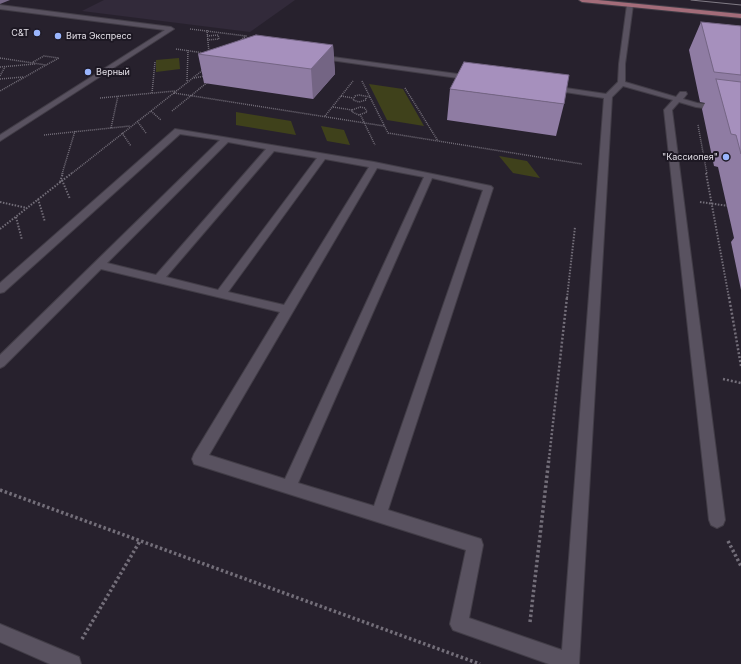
<!DOCTYPE html>
<meta charset="utf-8">
<style>
body{margin:0}
canvas{display:block;background:#27212d}
</style>
<canvas width="741" height="664"></canvas>
<script>
const g = document.querySelector('canvas').getContext('2d');
g.lineJoin = 'round';
function paint(path, color) { g.fillStyle = color; g.fill(path, 'evenodd'); }
const toPath = rows => new Path2D(rows.map(r => 'M' + r).join(''));
function strokePath(path, color, width, dash) { g.strokeStyle = color; g.lineWidth = width; g.lineCap = dash ? 'butt' : 'round'; g.setLineDash(dash || []); g.stroke(path); }
function drawText(font, color, halo, rows, align = 'center') {
  g.font = font + ' Inter,sans-serif'; g.lineWidth = 4; g.setLineDash([]); g.textBaseline = 'middle'; g.strokeStyle = halo; g.fillStyle = color; for (const [text, x, y, turn = 0] of rows) {
    g.save(); g.translate(x, y); g.rotate((+turn || 0) * Math.PI / 180); g.textAlign = isNaN(turn) ? turn : align; if (halo) g.strokeText(text, 0, 0); g.fillText(text, 0, 0); g.restore();
  }
}
const built = toPath([
 [104,0,295,0,250,32,82,11]
]);
const green = toPath([
 [179,58,180,69,156,72,156,60],
 [369,84,403,89,424,126,387,120],
 [236,112,291,121,296,135,236,125],
 [321,126,344,130,350,145,327,141],
 [499,156,527,161,540,178,513,173]
]);
const pathFar3 = toPath([
 [190,29,246,36,238,42],
 [207,30,209,53],
 [207,36,218,35,219,39,207,40],
 [176,49,204,53],
 [0,58,46,65,0,91],
 [33,62,44,56,59,58,46,65],
 [0,67,35,64],
 [0,76,5,67],
 [194,78,205,76],
 [0,79,23,77],
 [187,81,188,50],
 [362,81,388,133,582,164],
 [405,88,438,141],
 [152,93,155,62],
 [174,93,384,126],
 [341,96,353,98],
 [100,98,175,91],
 [366,98,366,100,359,102,353,100,355,96,359,95,370,97],
 [333,107,352,110],
 [360,107,365,108,367,112,359,115,352,112,352,110,360,107],
 [151,111,161,120],
 [172,111,209,81],
 [360,114,375,145],
 [325,116,353,81],
 [137,121,146,133],
 [698,125,707,174],
 [111,128,118,96],
 [122,133,131,146],
 [44,135,130,126],
 [62,174,75,131],
 [71,174,203,70]
]);
const pathFar2 = toPath([
 [706,173,729,298],
 [62,180,70,199],
 [60,182,63,173],
 [38,199,45,222],
 [0,202,27,208],
 [700,202,729,206],
 [16,217,22,240],
 [0,229,72,173],
 [567,298,575,227]
]);
const pathFar1 = toPath([
 [729,297,741,366],
 [723,379,741,383],
 [549,459,567,297]
]);
const path = toPath([
 [0,490,480,664],
 [728,541,741,566],
 [530,622,549,458],
 [82,639,140,541]
]);
const lane = toPath([
 [630,3,633,5,625,64,625,82,676,97,680,92,686,92,687,94,683,99,697,103,741,109,741,113,696,107,679,102,672,110,725,520,723,525,717,528,711,525,709,520,664,110,673,100,623,86,612,97,579,664,549,664,453,630,450,624,466,550,194,464,192,459,194,454,280,312,101,269,4,366,0,368,0,355,220,140,180,134,4,292,0,293,0,283,175,129,374,162,491,186,493,188,388,510,481,539,483,545,469,618,562,650,604,98,552,90,548,88,552,86,606,94,618,82,619,64,627,5,630,3],
 [228,142,266,149,156,275,107,263,228,142],
 [274,151,317,158,218,290,166,277,274,151],
 [325,159,369,167,284,305,228,292,325,159],
 [377,168,424,177,285,479,209,455,377,168],
 [432,178,483,190,374,506,298,483,432,178],
 [0,5,171,27,174,29,0,141,0,135,165,30,0,9,0,5],
 [318,55,472,76,475,78,472,80,316,58,316,56,318,55],
 [0,624,79,657,81,664,50,664,0,642,0,624]
]);
const primary = toPath([
 [579,0,598,0,741,14,741,18,582,2,579,0]
]);
const tram = toPath([
 [691,0,741,5]
]);
const wall = toPath([
 [701,22,741,26,741,290,731,242,734,238,718,167,714,166,702,109,705,103,700,102,689,50],
 [333,45,335,74,313,99,204,83,198,54],
 [450,89,564,104,556,136,447,120]
]);
const shadedWall = toPath([
 [0,0,10,0,0,4],
 [333,45,335,74,313,99,311,69]
]);
const building = toPath([
 [701,22,741,26,741,75,714,72,701,22],
 [256,35,333,45,311,69,198,54,256,35],
 [464,62,569,75,564,104,450,89,464,62],
 [716,79,741,82,741,154,736,135,731,134,716,79]
]);
const markers = [
 [37,33,4,"#9ab5fd"],
 [58,36,4,"#9ab5fd"],
 [88,72,4,"#9ab5fd"],
 [726,157,4,"#9ab5fd"]
];
const farPoinames = [
 ["С&Т",29,33],
 ["Вита Экспресс",66,36,"left"],
 ["Верный",96,72,"left"],
 ["\"Кассиопея\"",718,157]
];
paint(built, '#322a3a');
paint(green, '#3f411b');
strokePath(lane, '#423d47', 2);
strokePath(primary, '#423d47', 2);
strokePath(pathFar3, '#736e79', 1.5, [1, 1]);
strokePath(pathFar2, '#736e79', 2, [1.5, 1.5]);
strokePath(pathFar1, '#736e79', 2.5, [2, 2]);
strokePath(path, '#736e79', 3.5, [2.5, 2.5]);
paint(lane, '#595260');
paint(primary, '#a36c79');
strokePath(tram, '#807b85', 1);
paint(wall, '#8f7ca3');
paint(shadedWall, '#746584');
paint(building, '#a690bd');
strokePath(building, '#746584', 1);
for (const [x, y, r, color] of markers) { const dot = new Path2D(); dot.arc(x, y, r, 0, 2 * Math.PI); g.fillStyle = color; g.fill(dot); strokePath(dot, '#1d1823', 1.5); }
drawText('9px', '#e1dde5', '#1d1823', farPoinames, 'right');
</script>
